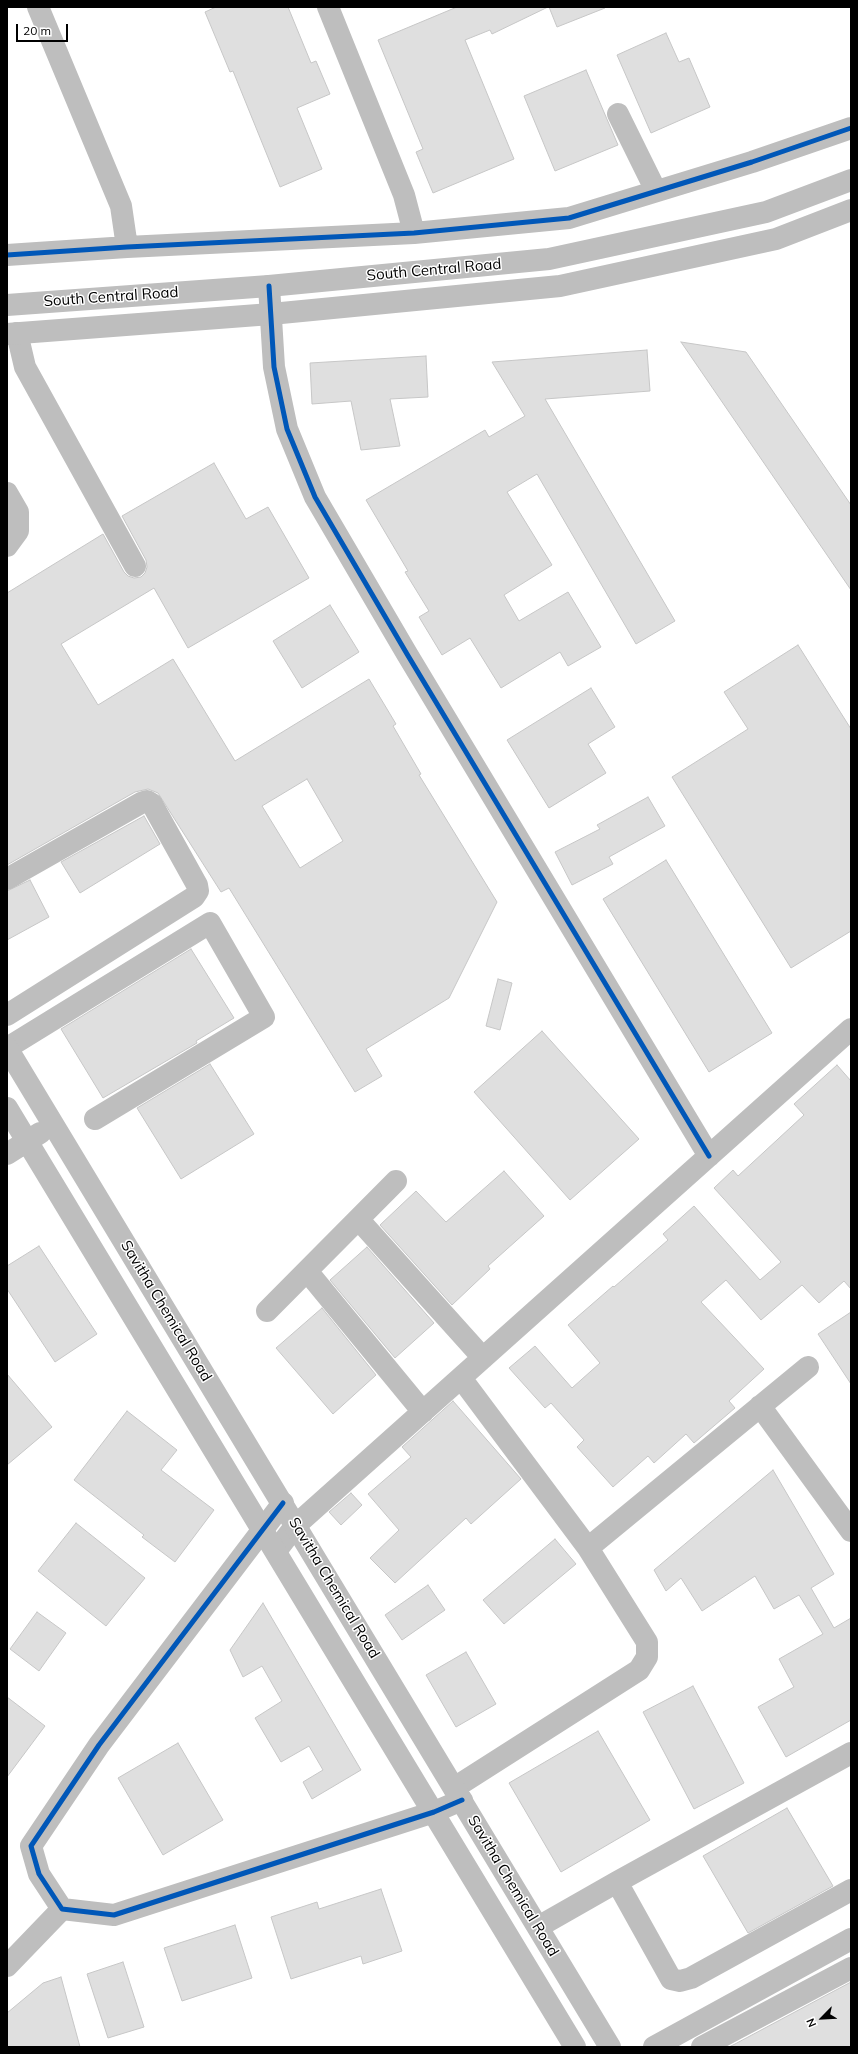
<!DOCTYPE html>
<style>
body{margin:0}
#map{position:relative;width:858px;height:2054px;overflow:hidden;background:#fff;font-family:Mulish,sans-serif}
canvas{display:block}
.frame{position:absolute;inset:0;border:8px solid #000;pointer-events:none}
.north{position:absolute;left:802px;top:1998px;width:40px;height:40px;-webkit-text-stroke:3px #fff;paint-order:stroke;rotate:246deg;font-size:11px;font-weight:700;line-height:16px;text-align:center;color:#000}
.north::after{content:'';display:block;margin:auto;width:14px;height:18px;background:#000;clip-path:polygon(50% 0,100% 100%,50% 72%,0 100%)}
.scale{position:absolute;left:16px;top:24px;width:52px;height:18px;box-sizing:border-box;border:2px solid #000;border-top:0;padding-left:5px;font-size:12px;line-height:14px;white-space:nowrap;color:#000;-webkit-text-stroke:3px #fff;paint-order:stroke}
</style>
<div id="map">
<canvas width="858" height="2054"></canvas>
<div class="frame"></div>
<div class="north">N</div>
<div class="scale">20 m</div>
</div>
<script>
const g = document.querySelector('canvas').getContext('2d');
g.lineJoin = 'round';
function paint(path, color) { g.fillStyle = color; g.fill(path, 'evenodd'); }
const toPath = rows => new Path2D(rows.map(r => 'M' + r).join(''));
function strokePath(path, color, width, dash) { g.strokeStyle = color; g.lineWidth = width; g.lineCap = dash ? 'butt' : 'round'; g.setLineDash(dash || []); g.stroke(path); }
function drawText(font, color, halo, rows, align = 'center') {
  g.font = font + ' Mulish,sans-serif'; g.lineWidth = 3; g.setLineDash([]); g.textBaseline = 'middle'; g.strokeStyle = halo; g.fillStyle = color; for (const [text, x, y, turn = 0] of rows) {
    g.save(); g.translate(x, y); g.rotate((+turn || 0) * Math.PI / 180); g.textAlign = isNaN(turn) ? turn : align; if (halo) g.strokeText(text, 0, 0); g.fillText(text, 0, 0); g.restore();
  }
}
const building = toPath([
 [216,7,288,7,311,63,316,61,330,94,297,108,322,169,280,187,233,71,230,72,205,12,216,7],
 [457,7,548,7,492,34,490,30,465,40,514,159,433,193,416,152,423,149,378,40,457,7],
 [549,7,605,7,605,8,557,27,549,7],
 [666,33,679,62,689,58,710,107,651,133,617,55,666,33],
 [586,70,618,145,555,171,524,96,586,70],
 [681,342,746,352,851,505,851,590,681,342],
 [647,350,650,391,545,399,675,621,636,644,537,474,507,492,552,565,504,595,519,621,568,592,601,647,568,666,560,652,501,688,470,638,442,655,419,617,429,611,405,572,408,571,366,500,485,430,489,437,525,416,492,362,647,350],
 [426,356,428,397,390,399,400,446,361,450,351,401,312,404,310,363,426,356],
 [214,463,246,519,268,507,309,578,188,648,154,588,61,644,98,705,173,659,235,761,369,679,396,724,393,726,421,774,419,775,497,902,449,998,366,1049,382,1076,355,1092,229,888,221,892,158,793,148,789,135,792,7,865,7,593,103,534,124,572,128,576,134,578,141,577,145,573,147,567,146,560,122,516,214,463],
 [307,779,343,841,300,868,262,806,307,779],
 [330,605,359,652,302,688,273,641,330,605],
 [798,645,851,729,851,931,791,968,672,777,748,729,724,692,798,645],
 [591,688,615,727,588,744,606,773,549,808,507,740,591,688],
 [648,797,665,826,609,857,613,864,572,885,555,852,600,829,597,825,648,797],
 [144,816,160,844,80,893,61,862,144,816],
 [666,860,772,1033,709,1072,603,899,666,860],
 [30,880,49,917,7,940,7,891,30,880],
 [191,949,234,1018,196,1041,197,1043,103,1098,61,1029,191,949],
 [498,979,512,983,500,1030,486,1026,498,979],
 [542,1031,639,1139,570,1200,474,1092,542,1031],
 [210,1064,254,1134,181,1179,137,1108,210,1064],
 [837,1065,851,1081,851,1289,844,1281,819,1303,802,1285,761,1320,726,1280,701,1302,764,1369,729,1401,735,1408,694,1443,686,1434,654,1463,648,1456,613,1487,577,1447,584,1440,551,1403,545,1408,509,1368,535,1346,572,1388,600,1363,568,1325,613,1286,614,1287,668,1240,663,1234,694,1206,760,1280,781,1262,714,1188,733,1170,738,1176,804,1115,794,1104,837,1065],
 [504,1171,544,1216,488,1266,490,1269,452,1305,380,1225,416,1191,446,1222,504,1171],
 [39,1246,97,1334,55,1362,7,1289,7,1266,39,1246],
 [367,1247,434,1323,395,1358,330,1280,367,1247],
 [322,1308,376,1375,333,1414,276,1348,322,1308],
 [851,1312,851,1384,818,1334,851,1312],
 [7,1374,52,1427,7,1465,7,1374],
 [453,1401,521,1479,471,1524,466,1518,395,1583,370,1558,399,1530,368,1494,411,1457,402,1447,453,1401],
 [127,1411,177,1450,161,1470,214,1510,175,1562,142,1537,144,1535,74,1480,127,1411],
 [773,1470,834,1574,811,1588,834,1628,851,1618,851,1720,786,1757,758,1707,794,1687,779,1659,823,1634,799,1595,774,1609,755,1576,702,1611,681,1578,666,1591,654,1570,773,1470],
 [351,1493,362,1505,341,1525,329,1512,351,1493],
 [76,1523,145,1578,106,1626,38,1571,76,1523],
 [555,1539,576,1564,504,1624,483,1600,555,1539],
 [428,1585,445,1610,402,1640,385,1615,428,1585],
 [263,1603,361,1770,312,1799,303,1782,323,1770,309,1746,281,1762,255,1718,282,1701,262,1666,243,1677,230,1650,263,1603],
 [37,1612,66,1633,39,1671,10,1649,37,1612],
 [466,1652,496,1704,456,1727,426,1675,466,1652],
 [693,1686,744,1783,694,1809,643,1712,693,1686],
 [7,1697,45,1726,7,1777,7,1697],
 [598,1731,650,1820,561,1872,509,1783,598,1731],
 [178,1743,223,1820,163,1855,118,1778,178,1743],
 [787,1808,833,1886,748,1933,703,1856,787,1808],
 [381,1889,402,1951,363,1964,361,1956,291,1979,271,1917,317,1902,319,1909,381,1889],
 [235,1925,252,1978,182,2001,164,1948,235,1925],
 [123,1962,144,2027,108,2038,87,1974,123,1962],
 [61,1977,80,2047,7,2047,7,2013,43,1983,61,1977],
 [851,1982,851,2047,729,2047,735,2044,851,1982]
]);
const minor = toPath([
 [38,7,121,206,127,247],
 [328,7,404,195,414,233],
 [618,114,656,191],
 [7,255,127,247,414,233,569,218,752,162,851,128],
 [269,286,274,367,287,429,315,497,407,654,709,1156],
 [17,333,25,367,135,566],
 [7,493,18,512,18,531,7,546],
 [7,879,141,803,147,801,152,804,197,885,198,891,194,897,7,1015],
 [7,1048,210,923,264,1017,95,1119],
 [359,1220,483,1358],
 [307,1271,423,1412],
 [267,1311,396,1181],
 [760,1406,851,1531],
 [283,1503,99,1745,31,1846,39,1874,62,1909,114,1915,434,1812,462,1800],
 [588,1548,808,1367],
 [276,1551,296,1525,851,1029],
 [454,1788,639,1670,647,1657,647,1642,588,1548,461,1378],
 [617,1882,671,1979,680,1981,691,1978,851,1890],
 [538,1927,617,1882,851,1753],
 [7,1966,62,1909],
 [654,2047,851,1939],
 [702,2047,851,1968]
]);
const major = toPath([
 [7,305,269,286,549,259,766,212,851,180],
 [7,334,271,314,560,286,776,239,851,210],
 [7,1048,610,2047],
 [7,1108,575,2047],
 [7,1154,40,1133]
]);
const cycleway = toPath([
 [7,255,127,247,414,233,569,218,752,162,851,128],
 [269,286,274,367,287,429,315,497,407,654,709,1156],
 [283,1503,99,1745,31,1846,39,1874,62,1909,114,1915,434,1812,462,1800]
]);
const streetNames = [
 ["South Central Road",434,270,-5],
 ["South Central Road",111,297,-4],
 ["Savitha Chemical Road",166,1311,59],
 ["Savitha Chemical Road",334,1588,59],
 ["Savitha Chemical Road",513,1886,59]
];
paint(building, '#dfdfdf');
strokePath(building, '#c7c7c7', 1);
strokePath(minor, '#bebebe', 22);
strokePath(major, '#bebebe', 22);
strokePath(cycleway, '#0057b8', 5);
drawText('15px', '#000', '#fff', streetNames);
</script>
